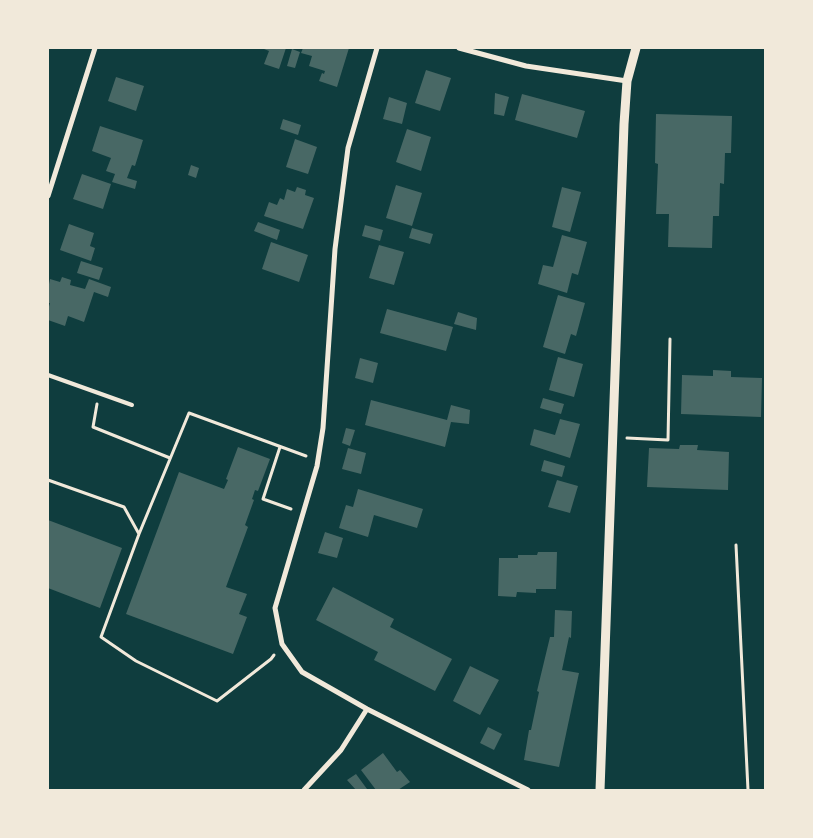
<!DOCTYPE html>
<style>
body{margin:0}
#map{position:relative;width:813px;height:838px;overflow:hidden;background:#0f3d3e;font-family:Poppins,sans-serif}
canvas{display:block}
.frame{position:absolute;inset:0;border:49px solid #f1e9da;pointer-events:none}
</style>
<div id="map">
<canvas width="813" height="838"></canvas>
<div class="frame"></div>
</div>
<script>
const g = document.querySelector('canvas').getContext('2d');
g.lineJoin = 'round';
function paint(path, color) { g.fillStyle = color; g.fill(path, 'evenodd'); }
const toPath = rows => new Path2D(rows.map(r => 'M' + r).join(''));
function strokePath(path, color, width, dash) { g.strokeStyle = color; g.lineWidth = width; g.lineCap = dash ? 'butt' : 'round'; g.setLineDash(dash || []); g.stroke(path); }
const building = toPath([
 [265,48,286,48,279,69,264,64,269,51,264,49],
 [303,48,349,48,337,87,319,81,322,73,324,74,325,71,309,66,312,56,301,53],
 [292,49,300,52,295,68,287,66],
 [426,70,451,78,440,111,415,103],
 [116,77,144,86,136,111,108,101],
 [495,93,509,97,504,116,494,114],
 [522,94,585,111,577,138,515,120],
 [389,97,407,103,402,124,383,119],
 [656,114,732,116,731,153,725,153,724,184,720,183,719,216,713,216,712,248,668,247,669,214,656,214,658,164,655,163],
 [283,119,301,125,298,135,280,129],
 [100,126,143,140,135,166,132,165,127,178,137,181,135,189,112,182,115,174,106,171,111,158,92,151],
 [407,129,431,137,421,171,396,162],
 [295,139,317,147,308,174,286,167],
 [191,165,199,168,196,178,188,175],
 [82,174,111,184,103,209,73,199],
 [396,185,422,193,412,226,386,218],
 [297,187,306,190,305,195,314,198,303,229,264,216,269,202,277,205,280,198,284,200,287,189,295,192],
 [562,187,581,192,570,232,552,227],
 [258,222,280,230,277,240,254,231],
 [69,224,94,233,90,246,95,248,91,261,60,250],
 [365,225,383,230,380,241,362,236],
 [412,228,433,234,430,244,409,238],
 [562,235,587,242,578,275,572,273,567,293,538,284,543,265,553,267],
 [271,242,308,255,299,282,262,269],
 [379,245,404,252,394,285,369,278],
 [81,261,103,268,99,280,77,273],
 [62,277,71,280,70,285,85,289,89,279,111,287,108,297,94,292,84,322,68,316,65,326,48,320,48,310,50,303,48,303,48,289,50,279,60,282],
 [558,295,585,303,576,336,571,334,565,354,543,347],
 [387,309,453,327,446,351,380,333],
 [458,312,477,318,476,330,454,324],
 [558,357,583,364,574,397,549,390],
 [360,358,378,363,373,383,355,378],
 [713,370,731,371,731,377,762,378,761,417,681,414,682,375,713,376],
 [543,398,564,404,561,414,540,408],
 [371,400,447,420,451,405,470,410,469,424,451,422,445,447,365,425],
 [560,419,580,424,570,458,530,445,534,429,555,435],
 [346,428,355,430,350,446,342,443],
 [680,445,698,445,697,450,729,452,728,490,647,487,649,448,679,449],
 [238,447,270,459,258,491,255,490,252,499,254,500,245,525,248,527,226,587,247,594,239,614,247,617,233,654,126,614,179,472,224,489,228,480,226,479],
 [348,448,366,453,361,474,342,469],
 [544,460,565,466,562,477,541,471],
 [557,480,578,486,570,513,548,507],
 [358,489,423,509,417,528,374,515,368,537,339,528,346,505,353,507],
 [48,520,122,548,100,608,48,588],
 [325,532,343,538,337,558,318,553],
 [538,552,557,552,556,589,536,589,536,593,517,592,516,597,498,596,499,558,518,558,518,555,537,555],
 [333,587,394,619,390,627,452,659,435,691,374,660,378,652,316,620],
 [555,610,572,611,571,638,569,637,562,670,579,673,559,767,524,760,529,730,531,730,539,692,537,691,550,637,554,637],
 [470,666,499,680,480,715,453,701],
 [488,727,502,734,494,750,480,743],
 [383,753,397,772,400,770,410,782,398,790,376,790,361,770],
 [356,774,367,789,365,790,356,790,347,780]
]);
const path = toPath([
 [97,404,93,427,170,458],
 [627,438,668,440,670,339],
 [280,447,263,499,291,509],
 [48,480,124,507,139,534,101,637,136,661,217,701,271,659,274,655],
 [139,534,189,413,306,456],
 [736,545,748,790]
]);
const service = toPath([
 [48,375,132,405]
]);
const minor = toPath([
 [377,48,348,148,335,249,323,428,317,466,275,608,282,644,302,672,367,709,528,790],
 [459,48,526,66,627,81],
 [48,196,95,48],
 [304,790,341,750,367,709]
]);
const tertiary = toPath([
 [600,790,624,124,627,81,636,48]
]);
paint(building, '#486865');
strokePath(path, '#f1e9da', 3);
strokePath(service, '#f1e9da', 4);
strokePath(minor, '#f1e9da', 5);
strokePath(tertiary, '#f1e9da', 9);
</script>
